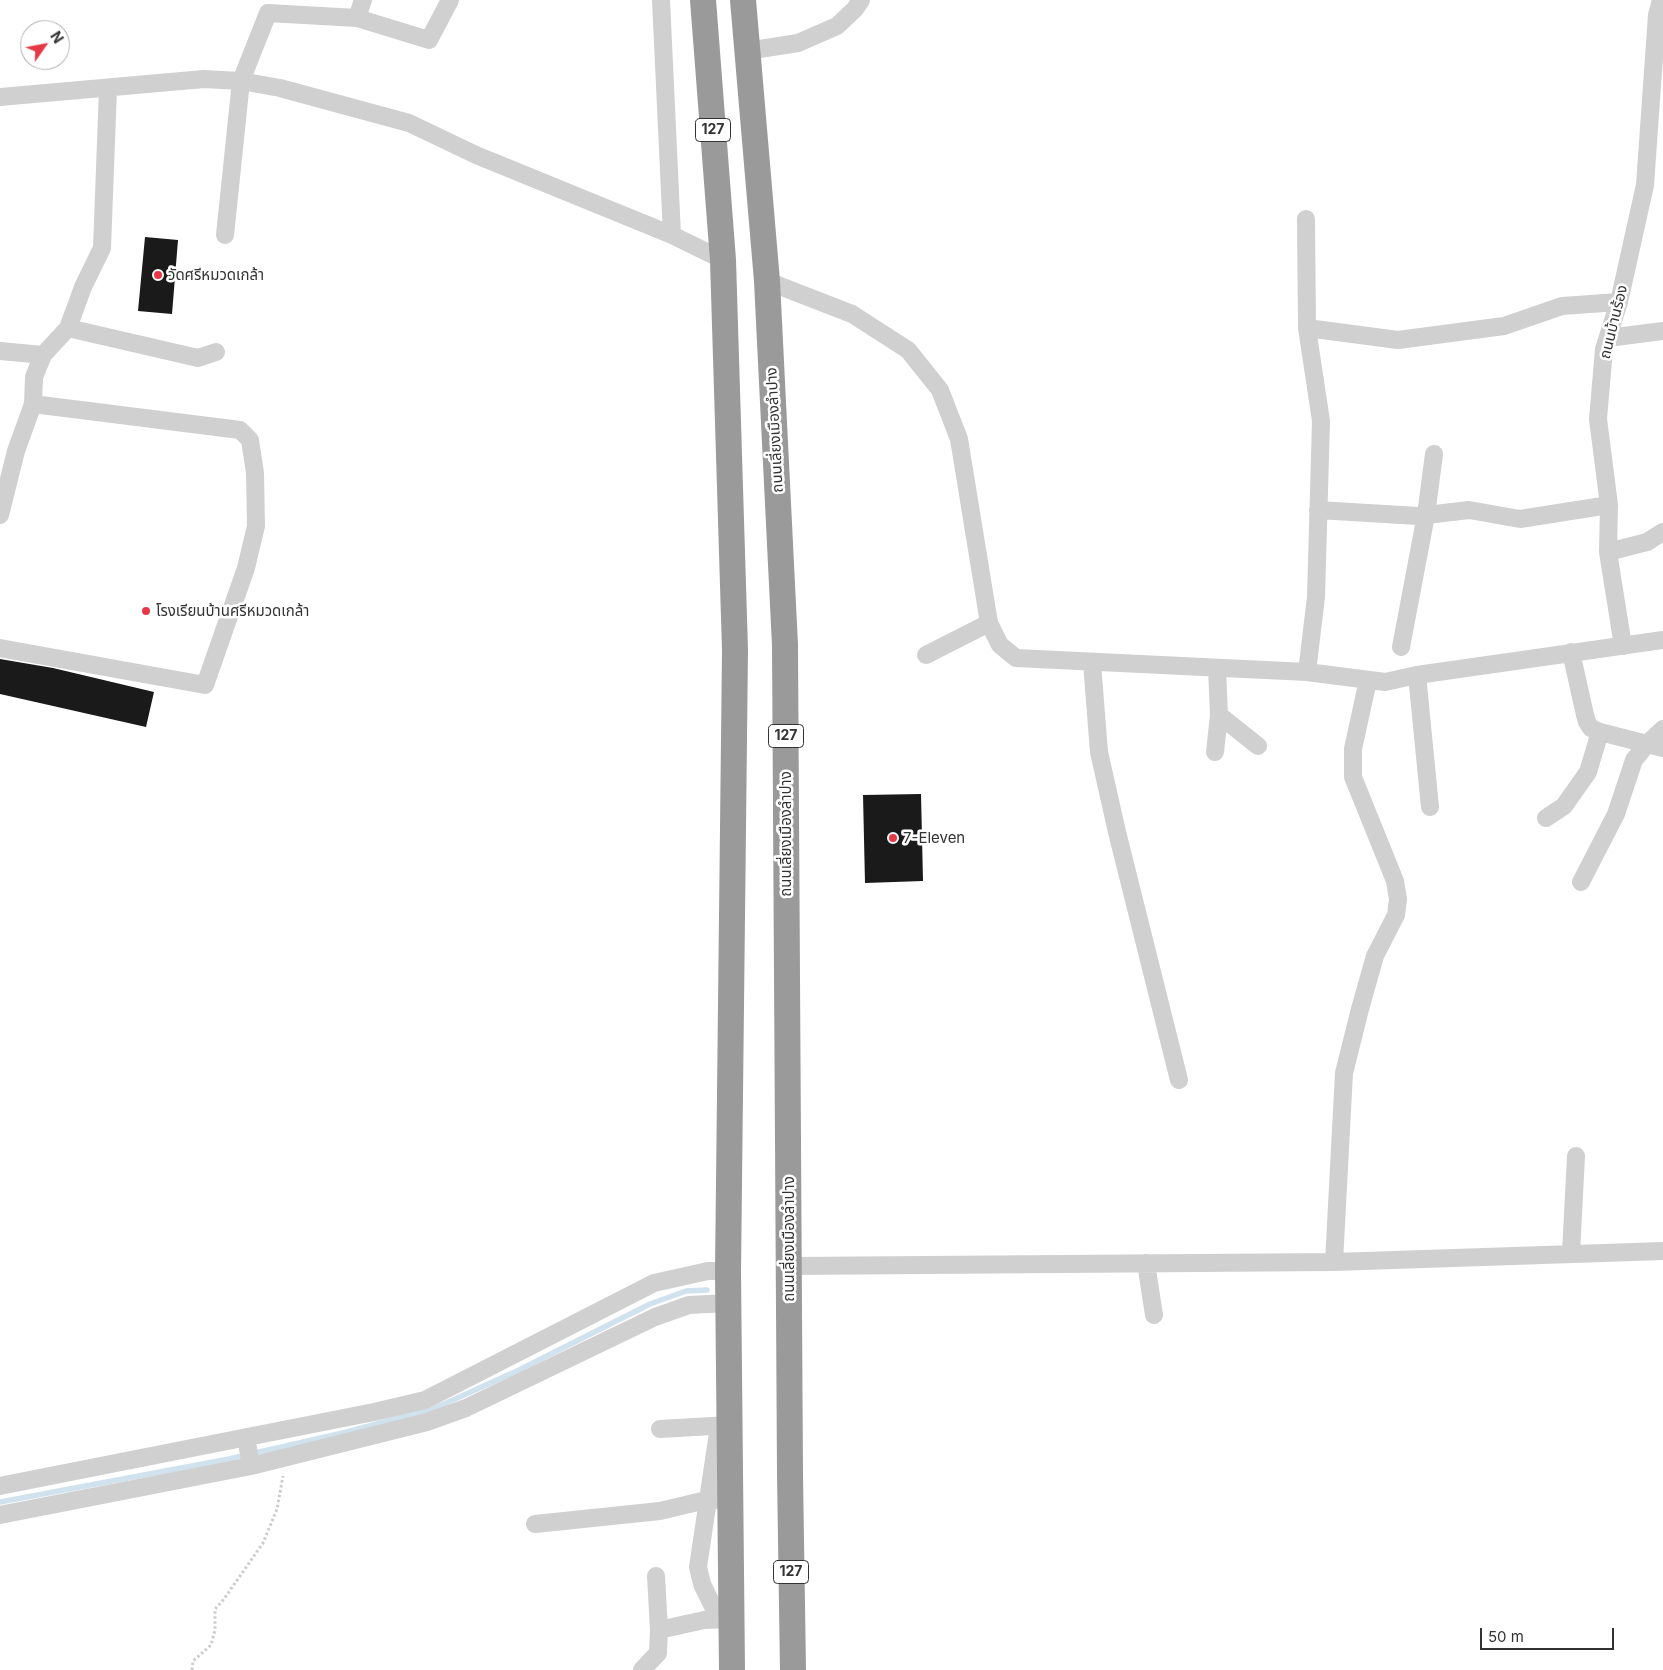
<!DOCTYPE html>
<meta charset="utf-8">
<style>
body{margin:0}
#map{position:relative;width:1663px;height:1670px;overflow:hidden;background:#fff;font-family:Inter,sans-serif}
canvas{display:block}
.north{position:absolute;left:20px;top:20px;width:50px;height:50px;box-sizing:border-box;background:#fff;border:1px solid #adadad;border-radius:50%;rotate:57deg;font-size:14px;font-weight:700;line-height:20px;text-align:center;color:#333}
.north::after{content:'';display:block;margin:auto;width:18px;height:22px;background:#e63946;clip-path:polygon(50% 0,100% 100%,50% 72%,0 100%)}
.scale{position:absolute;left:1480px;top:1628px;width:134px;height:22px;box-sizing:border-box;border:2px solid #333;border-top:0;padding-left:6px;font-size:15px;line-height:18px;white-space:nowrap;color:#333;-webkit-text-stroke:4px #fff;paint-order:stroke}
</style>
<div id="map">
<canvas width="1663" height="1670"></canvas>
<div class="north">N</div>
<div class="scale">50 m</div>
</div>
<script>
const g = document.querySelector('canvas').getContext('2d');
g.lineJoin = 'round';
const toPath = rows => new Path2D(rows.map(r => 'M' + r).join(''));
function strokePath(path, color, width, dash) { g.strokeStyle = color; g.lineWidth = width; g.lineCap = dash ? 'butt' : 'round'; g.setLineDash(dash || []); g.stroke(path); }
function paint(path, color) { g.fillStyle = color; g.fill(path, 'evenodd'); }
function drawText(font, color, halo, rows, align = 'center') {
  g.font = font + ' Inter,"Noto Sans Thai",sans-serif'; g.lineWidth = 5; g.setLineDash([]); g.textBaseline = 'middle'; g.strokeStyle = halo; g.fillStyle = color; for (const [text, x, y, turn = 0] of rows) {
    g.save(); g.translate(x, y); g.rotate((+turn || 0) * Math.PI / 180); g.textAlign = isNaN(turn) ? turn : align; if (halo) g.strokeText(text, 0, 0); g.fillText(text, 0, 0); g.restore();
  }
}
const stream = toPath([
 [0,1502,229,1459,347,1432,435,1408,517,1371,650,1304,686,1291,707,1290]
]);
const building = toPath([
 [145,237,178,240,172,314,138,311],
 [0,659,53,668,154,692,146,727,0,694],
 [921,794,923,881,865,883,863,795]
]);
const path = toPath([
 [192,1670,193,1661,211,1645,215,1630,215,1609,224,1599,263,1543,277,1509,283,1476]
]);
const minor = toPath([
 [661,0,672,235],
 [357,18,363,0],
 [747,51,798,43,837,26,855,9,861,0],
 [0,97,204,79,241,81,280,88,409,123,476,155,672,235,723,260],
 [1306,219,1307,328,1321,421,1316,597,1307,672],
 [225,235,241,81,268,13,357,18,429,40,450,0],
 [767,281,852,314,908,350,940,390,959,439,989,623,1000,645,1016,658,1307,672,1385,682,1417,675,1663,640],
 [68,328,198,358,216,352],
 [1307,328,1398,340,1504,326,1562,306,1619,302],
 [1608,338,1663,331],
 [0,351,43,355],
 [1318,510,1418,516,1469,510,1520,519,1609,505],
 [0,515,16,451,33,404,34,377,43,355,68,328,83,287,102,248,108,89],
 [1608,552,1647,542,1663,532],
 [1623,646,1608,552,1609,505,1598,419,1604,349,1619,302,1645,185,1657,15,1661,0],
 [1401,647,1426,515,1434,454],
 [0,648,205,685,246,568,256,526,255,473,250,440,240,430,33,404],
 [1571,652,1585,715,1587,722,1591,728,1600,732,1663,748],
 [926,655,989,623],
 [1092,663,1099,752,1117,832,1179,1080],
 [1217,668,1219,715,1258,746],
 [1417,675,1430,807],
 [1215,752,1219,715],
 [1546,818,1564,806,1588,772,1600,732],
 [1581,882,1616,814,1634,760,1647,744,1663,729],
 [1571,1253,1576,1156],
 [1334,1262,1344,1073,1360,1009,1375,956,1396,915,1398,899,1395,881,1353,777,1353,749,1368,680],
 [1146,1263,1154,1315],
 [789,1266,1334,1262,1663,1251],
 [719,1426,698,1567,702,1584,719,1619],
 [660,1429,729,1425],
 [246,1437,251,1466],
 [0,1486,374,1412,425,1400,654,1283,708,1271,728,1271],
 [0,1515,251,1466,427,1422,466,1408,655,1317,689,1305,728,1303],
 [535,1524,660,1511,702,1501,717,1500],
 [656,1576,659,1630,704,1620,728,1619],
 [642,1670,658,1653,659,1630]
]);
const highway = toPath([
 [703,0,723,260,735,650,728,1271,732,1670],
 [743,0,767,281,785,645,790,1474,793,1670]
]);
const markers = [
 [158,275,5,"#e63946"],
 [146,611,5,"#e63946"],
 [893,838,5,"#e63946"]
];
const shields = [
 [713,130,35],
 [786,736,35],
 [791,1572,35]
];
const shieldNames = [
 ["127",713,130],
 ["127",786,736],
 ["127",791,1572]
];
const poiNames = [
 ["วัดศรีหมวดเกล้า",168,275],
 ["โรงเรียนบ้านศรีหมวดเกล้า",156,611],
 ["7-Eleven",903,838]
];
const streetNames = [
 ["ถนนบ้านร้อง",1614,322,-76],
 ["ถนนเลี่ยงเมืองลำปาง",775,430,-93],
 ["ถนนเลี่ยงเมืองลำปาง",786,834,-90],
 ["ถนนเลี่ยงเมืองลำปาง",789,1239,-90]
];
strokePath(stream, '#cfe2ee', 5.5);
paint(building, '#1a1a1a');
strokePath(path, '#cdcdcd', 3, [2.5, 2.5]);
strokePath(minor, '#d0d0d0', 18);
strokePath(highway, '#9a9a9a', 26);
for (const [x, y, r, color] of markers) { const dot = new Path2D(); dot.arc(x, y, r, 0, 2 * Math.PI); g.fillStyle = color; g.fill(dot); strokePath(dot, '#fff', 2); }
for (const [x, y, w] of shields) { const box = new Path2D(); box.roundRect(x - w / 2, y - 11.5, w, 23, 4); g.fillStyle = '#fff'; g.fill(box); strokePath(box, '#333', 1); }
drawText('bold 14px', '#333', null, shieldNames);
drawText('15px', '#333', '#fff', poiNames, 'left');
drawText('15px', '#333', '#fff', streetNames);
</script>
